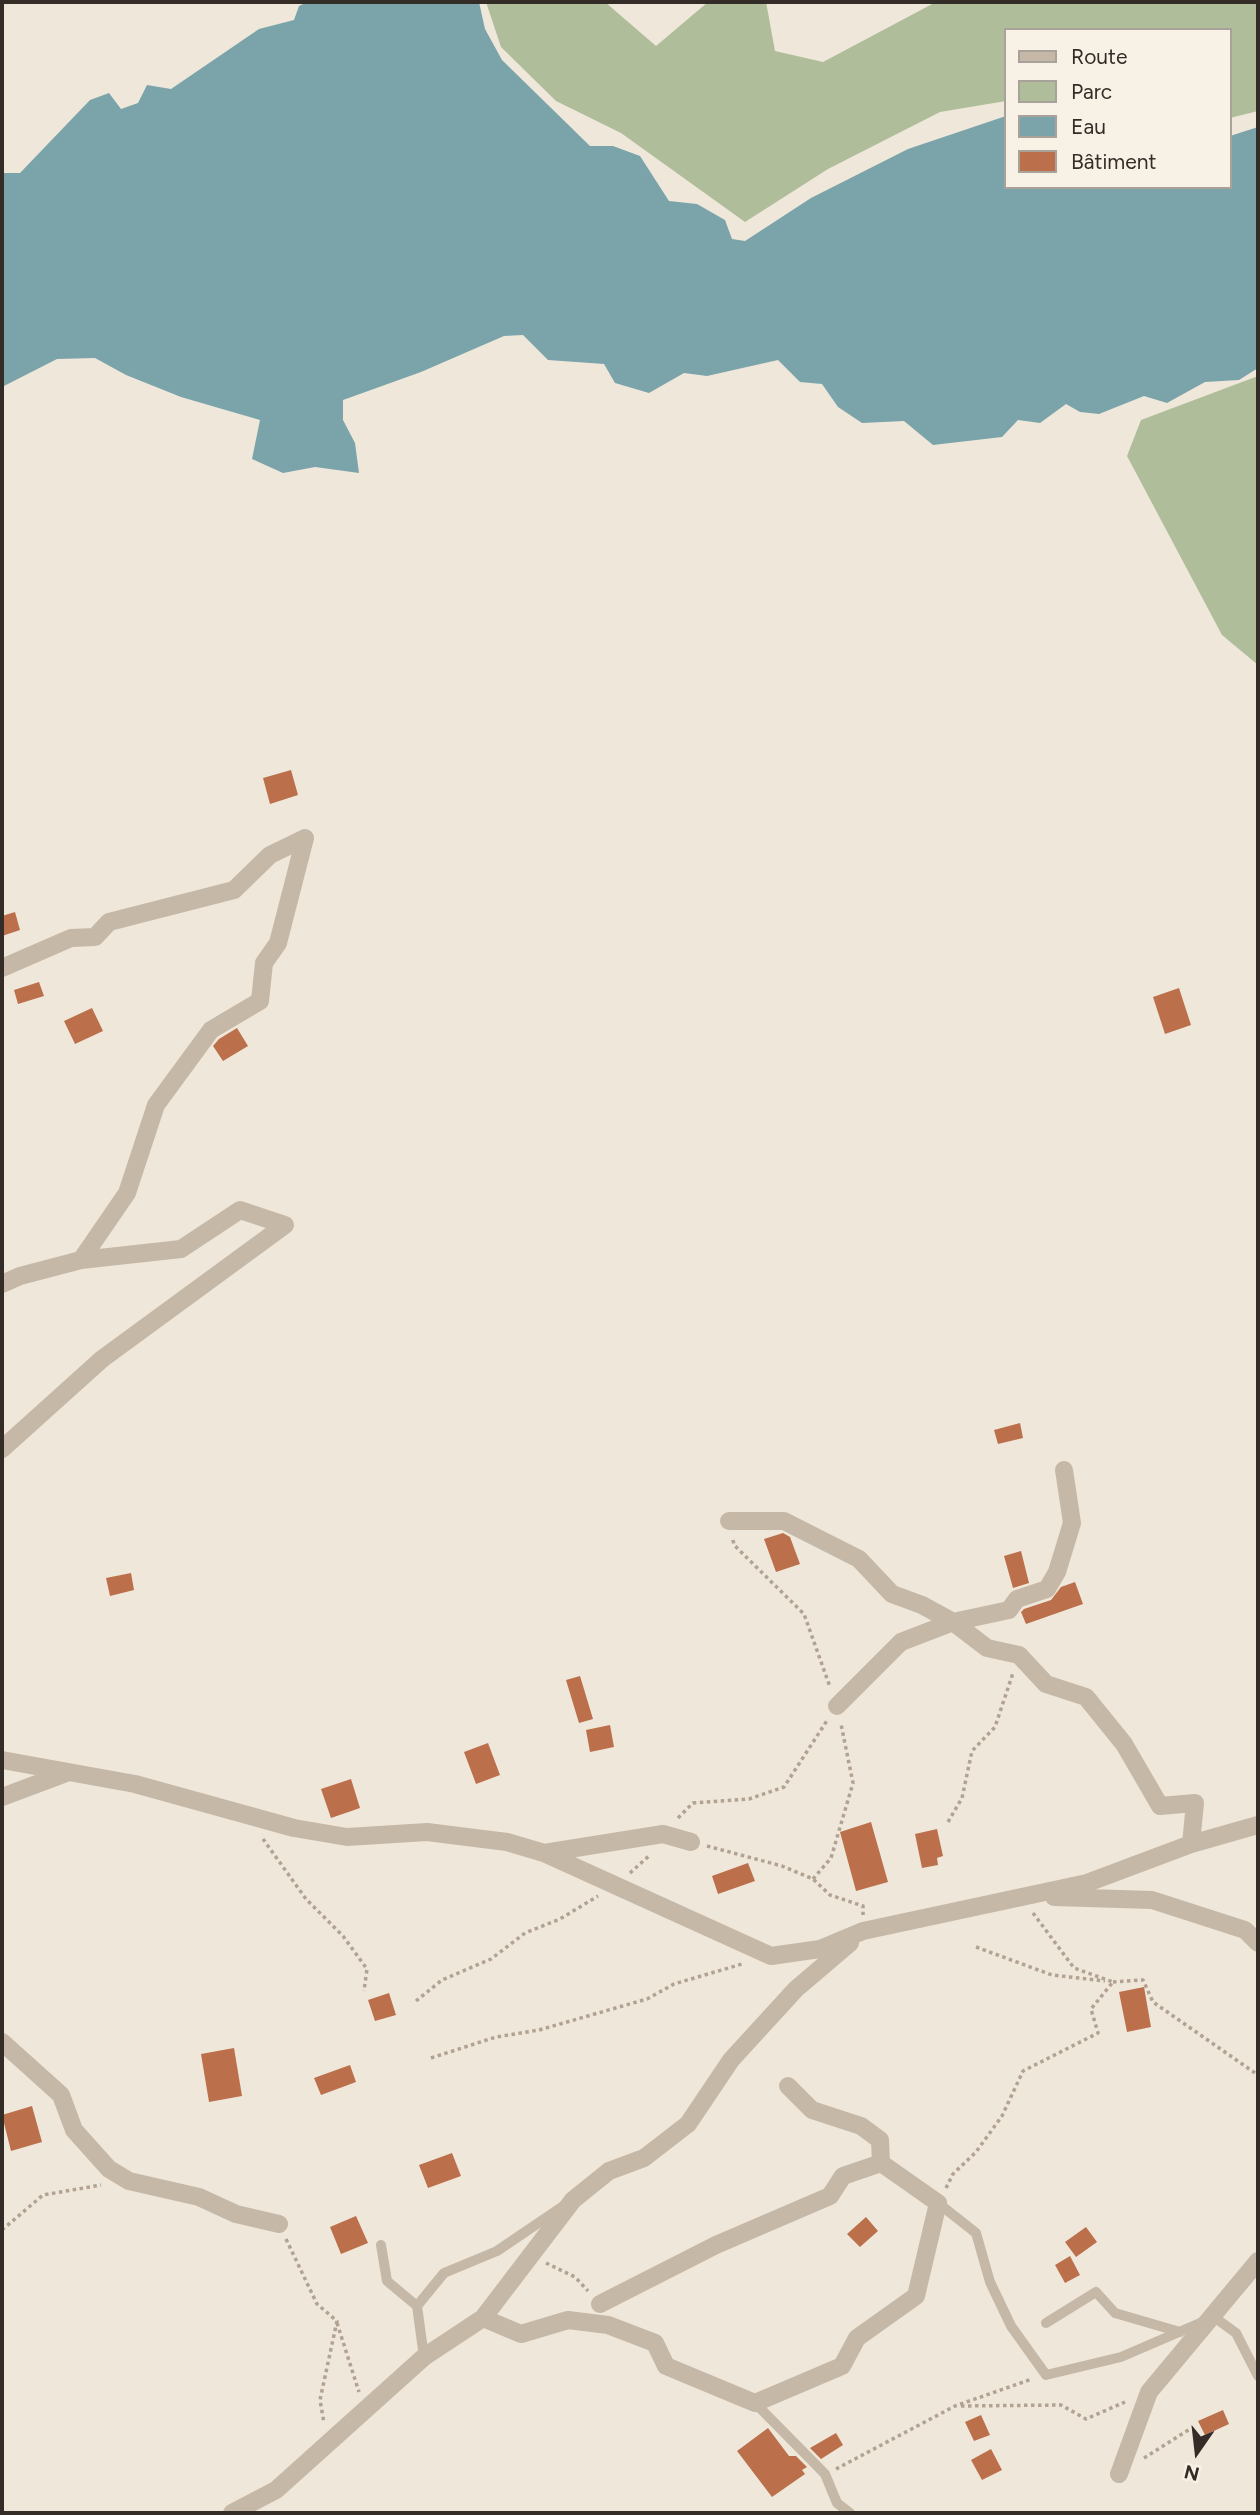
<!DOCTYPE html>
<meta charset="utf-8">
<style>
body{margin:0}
#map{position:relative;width:1260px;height:2515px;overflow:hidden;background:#efe7da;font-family:Figtree,sans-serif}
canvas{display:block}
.frame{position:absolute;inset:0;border:4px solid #332c27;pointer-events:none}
.legend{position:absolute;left:1004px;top:28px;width:228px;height:161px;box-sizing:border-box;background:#f7f1e6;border:2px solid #a9a29a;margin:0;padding:9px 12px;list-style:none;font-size:21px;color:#332c27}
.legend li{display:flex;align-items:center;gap:14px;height:35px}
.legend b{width:35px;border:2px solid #a9a29a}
.north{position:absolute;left:1162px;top:2417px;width:70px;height:70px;-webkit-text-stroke:5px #f7f1e6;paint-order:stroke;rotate:194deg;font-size:19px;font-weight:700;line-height:28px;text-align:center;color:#332c27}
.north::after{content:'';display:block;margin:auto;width:24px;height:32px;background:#332c27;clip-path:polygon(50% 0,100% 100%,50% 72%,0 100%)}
</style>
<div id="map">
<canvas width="1260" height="2515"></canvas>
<div class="frame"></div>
<ul class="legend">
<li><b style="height:9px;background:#c6b8a7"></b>Route</li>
<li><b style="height:19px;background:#afbd9b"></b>Parc</li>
<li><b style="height:19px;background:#7ba4aa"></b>Eau</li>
<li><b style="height:19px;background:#bc6f4b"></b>Bâtiment</li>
</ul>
<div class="north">N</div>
</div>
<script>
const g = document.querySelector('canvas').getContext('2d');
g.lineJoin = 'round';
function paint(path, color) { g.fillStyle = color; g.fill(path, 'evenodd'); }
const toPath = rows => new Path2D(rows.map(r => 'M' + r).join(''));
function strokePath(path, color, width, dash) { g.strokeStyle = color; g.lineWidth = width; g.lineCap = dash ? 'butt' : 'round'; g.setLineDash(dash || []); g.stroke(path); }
const green = toPath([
 [486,2,605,2,656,46,708,2,766,2,775,51,823,62,936,2,1258,2,1258,111,1230,118,1230,30,1006,30,1006,101,940,112,828,169,745,222,621,133,556,101,501,47],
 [1258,376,1258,665,1222,635,1127,456,1141,420]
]);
const water = toPath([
 [307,2,479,2,485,29,502,60,590,146,613,146,640,156,669,201,697,204,725,220,732,239,745,241,811,198,908,149,1006,116,1006,187,1230,187,1230,136,1258,127,1258,368,1239,380,1205,382,1167,403,1144,396,1099,414,1080,412,1066,404,1040,423,1018,420,1002,437,933,445,904,421,862,423,838,407,822,384,800,382,778,360,707,376,684,373,649,393,615,383,604,364,548,360,523,335,504,336,421,372,343,400,343,420,355,443,359,473,315,467,283,473,252,459,260,420,181,397,126,375,95,358,57,359,2,387,2,173,20,173,90,100,109,93,121,109,138,103,147,85,171,89,259,29,294,20,299,6]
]);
const building = toPath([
 [291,770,298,795,270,804,263,778],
 [15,912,20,930,2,936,2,916],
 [39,982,44,996,18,1004,14,990],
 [1179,988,1191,1025,1165,1034,1153,997],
 [92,1008,103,1031,75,1044,64,1021],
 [237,1028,248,1046,223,1061,213,1046,219,1039],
 [1020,1423,1023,1438,998,1444,994,1430],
 [783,1533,790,1537,800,1564,776,1572,764,1539],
 [1021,1551,1029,1583,1013,1588,1004,1556],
 [131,1573,134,1590,110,1596,106,1578],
 [1075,1582,1083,1604,1026,1624,1021,1612,1024,1609,1051,1600,1061,1587],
 [580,1676,593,1719,579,1723,566,1680],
 [610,1725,614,1747,590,1752,586,1730],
 [488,1743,500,1775,476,1784,464,1752],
 [351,1779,360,1808,331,1818,321,1789],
 [871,1822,888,1882,856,1891,840,1832],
 [937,1829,943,1856,937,1858,938,1865,922,1868,915,1834],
 [748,1863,755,1881,718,1894,712,1876],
 [1144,1987,1151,2027,1127,2032,1119,1992],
 [389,1993,396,2015,375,2021,368,2000],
 [234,2048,242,2096,209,2102,201,2054],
 [350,2065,356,2082,321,2095,314,2078],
 [32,2106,42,2142,11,2151,2,2115],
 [452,2153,461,2176,428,2188,419,2165],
 [356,2216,368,2243,341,2254,330,2227],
 [866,2217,878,2231,860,2247,847,2234],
 [1086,2227,1097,2242,1076,2257,1065,2242],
 [1070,2256,1080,2275,1065,2283,1055,2265],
 [1223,2410,1229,2424,1205,2435,1198,2421],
 [981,2415,990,2435,974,2441,965,2422],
 [768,2428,789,2456,796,2456,807,2467,802,2470,805,2474,772,2497,737,2451],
 [836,2433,843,2445,821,2459,810,2448],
 [991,2449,1002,2470,982,2480,971,2460]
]);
const path = toPath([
 [733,1540,734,1545,804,1614,830,1687],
 [678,1818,693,1803,749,1799,784,1787,828,1719],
 [948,1822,962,1798,972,1751,995,1727,1013,1673],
 [263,1839,306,1899,343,1936,367,1969,364,1991],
 [707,1846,782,1866,813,1879,830,1895,863,1906,863,1915],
 [630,1873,650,1855],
 [813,1879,831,1858,853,1783,841,1724],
 [976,1947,1052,1975,1105,1981],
 [1113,1982,1143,1980,1153,2002,1258,2075],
 [416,2001,442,1980,491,1959,525,1933,560,1919,598,1896],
 [431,2058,496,2037,539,2030,647,1999,674,1984,742,1964],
 [946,2188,953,2174,976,2152,1002,2116,1023,2071,1098,2033,1091,2009,1113,1982,1074,1968,1033,1913],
 [2,2230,43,2195,101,2185],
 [286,2239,317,2304,337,2321,320,2400,324,2423],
 [546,2263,575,2277,588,2291],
 [337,2323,359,2392],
 [961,2406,1061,2405,1086,2419,1125,2402],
 [1144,2458,1190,2429],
 [836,2469,955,2406,1032,2379]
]);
const lane = toPath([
 [938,2203,976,2233,990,2282,1011,2326,1046,2375,1121,2357,1214,2317,1236,2333,1258,2376],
 [381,2245,387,2281,417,2306,424,2357],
 [417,2306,444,2273,497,2251,562,2207],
 [1046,2323,1096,2292,1115,2313,1180,2332],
 [755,2403,825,2474,837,2503,850,2513]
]);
const street = toPath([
 [2,968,71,938,95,937,109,922,234,890,270,855,305,838,278,943,264,963,260,1001,211,1030,156,1105,127,1193,81,1260,20,1276,2,1284],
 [2,1449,102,1359,285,1225,240,1210,181,1249,81,1260],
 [729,1521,784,1521,859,1559,892,1594,922,1605,953,1622,1009,1610,1017,1599,1047,1589,1057,1572,1072,1523,1064,1470],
 [837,1706,901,1642,953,1622,987,1648,1019,1655,1046,1684,1086,1697,1124,1744,1160,1806,1195,1803,1191,1844],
 [2,1760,135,1784,294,1828,347,1837,427,1832,507,1842,544,1853,771,1956,820,1949,863,1931,1087,1883,1191,1844,1258,1825],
 [2,1797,66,1773],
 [544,1853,663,1834,691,1842],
 [1054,1897,1152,1900,1245,1930,1258,1943],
 [2,2042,61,2095,74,2130,109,2169,129,2181,199,2197,236,2214,279,2224],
 [788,2086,812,2110,861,2126,880,2140,881,2163],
 [483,2318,521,2334,568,2320,608,2325,655,2343,666,2366,755,2403,842,2366,857,2338,916,2296,938,2203,881,2163,843,2176,830,2196,716,2245,600,2304],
 [1119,2474,1149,2392,1258,2261],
 [232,2513,276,2490,424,2357,483,2318,573,2200,609,2171,644,2158,688,2124,731,2060,796,1989,850,1943]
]);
paint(green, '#afbd9b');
paint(water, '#7ba4aa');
paint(building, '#bc6f4b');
strokePath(path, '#b2a291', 3.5, [3.5, 3.5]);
strokePath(lane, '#c6b8a7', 10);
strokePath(street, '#c6b8a7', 18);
</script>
